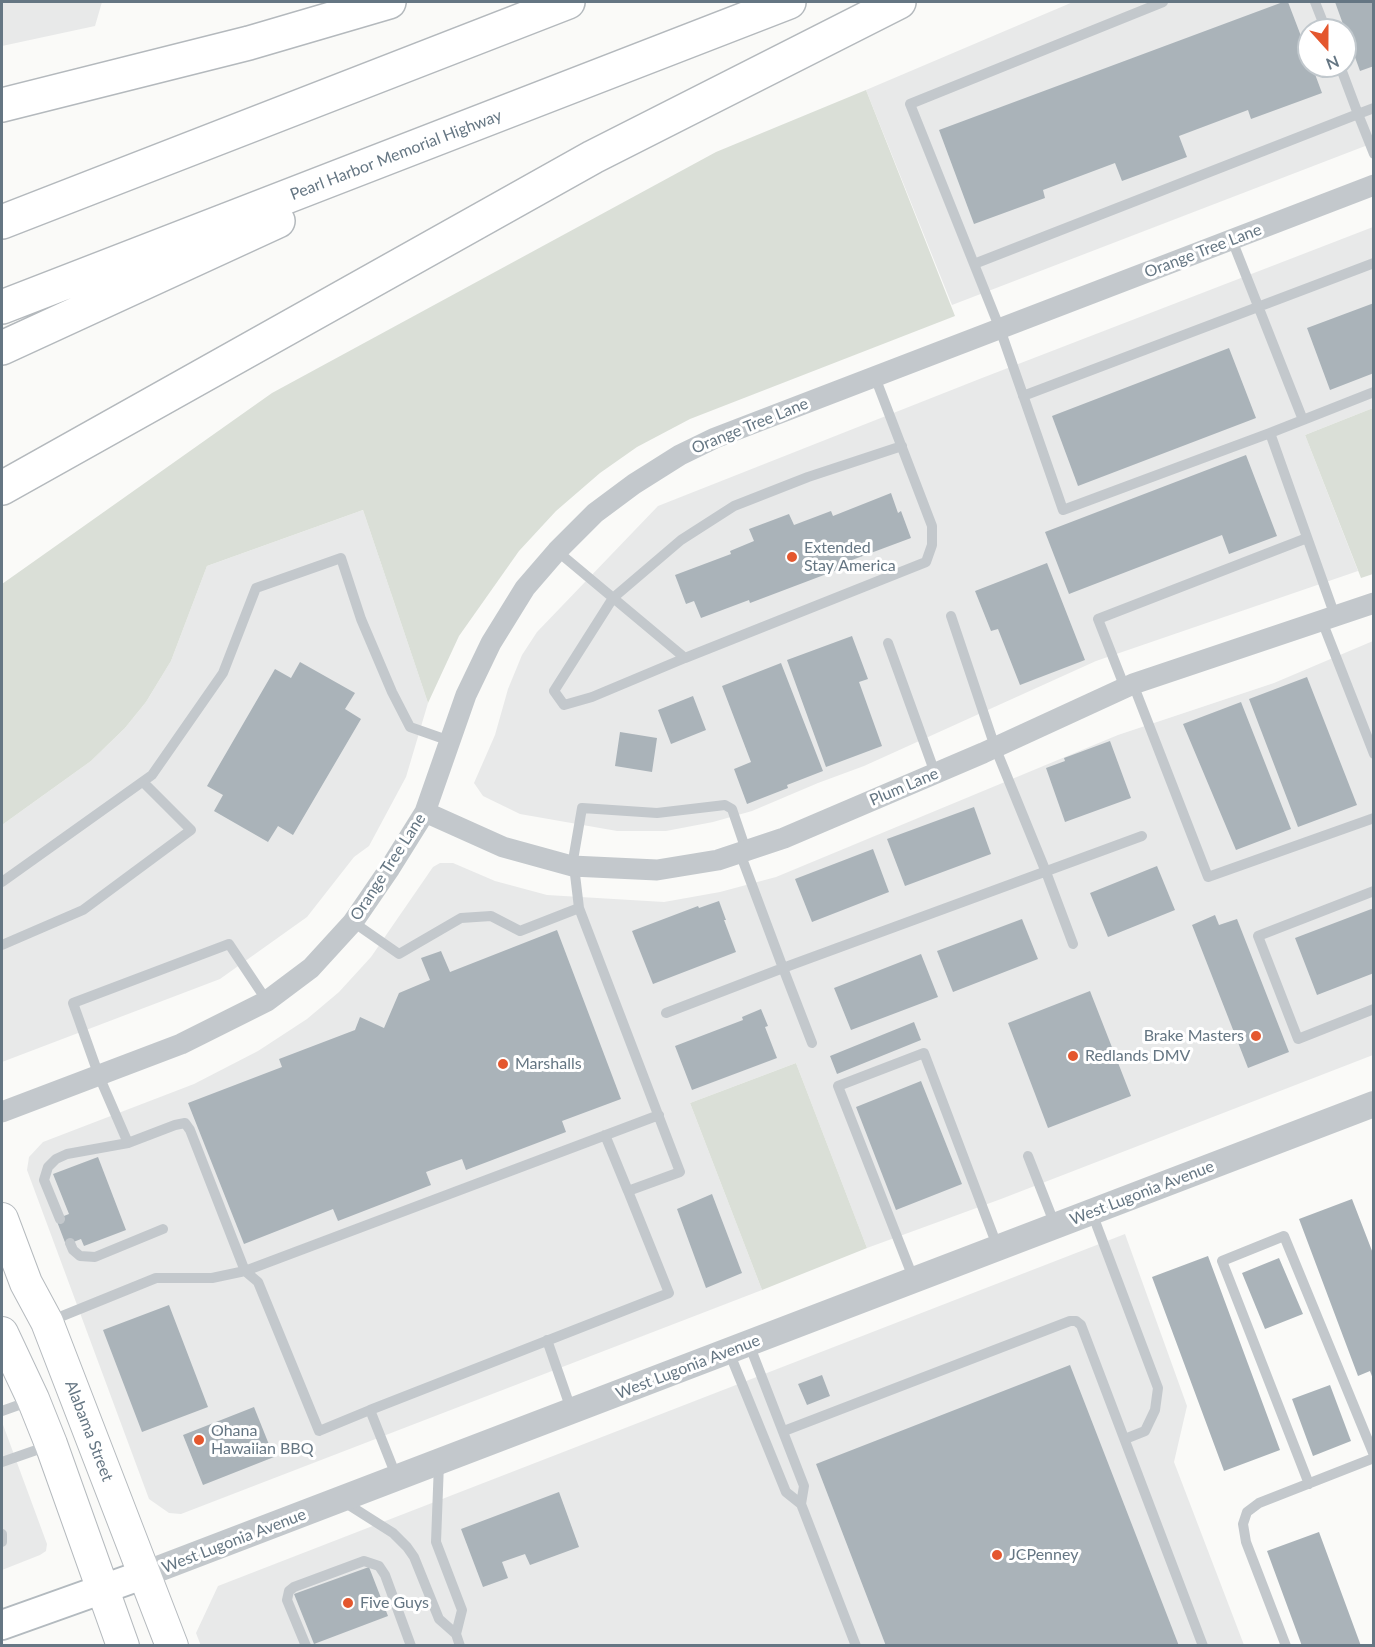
<!DOCTYPE html>
<style>
body{margin:0}
#map{position:relative;width:1375px;height:1647px;overflow:hidden;background:#fafaf8;font-family:Lato,sans-serif}
canvas{display:block}
.frame{position:absolute;inset:0;border:3px solid #657683;pointer-events:none}
.north{position:absolute;left:1297px;top:18px;width:60px;height:60px;box-sizing:border-box;background:#fff;border:2px solid #c1c8cd;border-radius:50%;rotate:159deg;font-size:16px;font-weight:700;line-height:24px;text-align:center;color:#657683}
.north::after{content:'';display:block;margin:auto;width:21px;height:27px;background:#e4572e;clip-path:polygon(50% 0,100% 100%,50% 72%,0 100%)}
</style>
<div id="map">
<canvas width="1375" height="1647"></canvas>
<div class="frame"></div>
<div class="north">N</div>
</div>
<script>
const g = document.querySelector('canvas').getContext('2d');
g.lineJoin = 'round';
function paint(path, color) { g.fillStyle = color; g.fill(path, 'evenodd'); }
const toPath = rows => new Path2D(rows.map(r => 'M' + r).join(''));
function strokePath(path, color, width, dash) { g.strokeStyle = color; g.lineWidth = width; g.lineCap = dash ? 'butt' : 'round'; g.setLineDash(dash || []); g.stroke(path); }
function drawText(font, color, halo, rows, align = 'center') {
  g.font = font + ' Lato,sans-serif'; g.lineWidth = 6; g.setLineDash([]); g.textBaseline = 'middle'; g.strokeStyle = halo; g.fillStyle = color; for (const [text, x, y, turn = 0] of rows) {
    g.save(); g.translate(x, y); g.rotate((+turn || 0) * Math.PI / 180); g.textAlign = isNaN(turn) ? turn : align; if (halo) g.strokeText(text, 0, 0); g.fillText(text, 0, 0); g.restore();
  }
}
const built = toPath([
 [2,2,102,2,95,26,2,46],
 [1073,2,1373,2,1373,143,952,305,866,90],
 [1309,30,1345,30,1345,66,1309,66],
 [1373,227,1373,408,1305,435,1358,571,1096,661,864,766,818,783,752,811,713,822,666,831,617,831,520,814,483,796,474,783,495,735,508,689,522,655,537,632,658,506,982,378],
 [363,510,428,703,406,777,369,846,354,857,307,917,220,979,2,1062,2,825,91,761,125,728,146,702,171,661,207,566],
 [1373,641,1373,1055,1001,1199,867,1248,796,1063,690,1103,762,1290,181,1514,169,1513,149,1499,27,1170,29,1157,43,1142,194,1084,258,1051,307,1019,339,992,371,957,433,867,440,863,453,863,495,881,547,895,664,902,720,892,776,877,1118,735,1274,683],
 [1125,1234,1187,1406,1174,1462,1244,1645,201,1646,196,1633,218,1586],
 [2,1422,47,1544,46,1551,40,1555,2,1570]
]);
const green = toPath([
 [866,90,955,316,690,419,637,447,600,473,556,511,519,551,459,636,428,703,363,510,207,566,171,661,146,702,125,728,91,761,2,825,2,584,272,393,716,152],
 [1373,408,1373,574,1361,578,1305,435],
 [796,1063,867,1248,762,1290,690,1103]
]);
const building = toPath([
 [1283,2,1288,2,1309,57,1309,66,1312,66,1322,93,1251,119,1248,110,1179,136,1187,157,1122,181,1115,163,1043,190,1045,198,974,224,939,130],
 [1335,2,1374,2,1374,66,1360,71],
 [1374,303,1374,373,1330,390,1307,328],
 [1229,348,1256,418,1078,486,1052,416],
 [1246,455,1277,536,1229,554,1222,535,1069,594,1045,532],
 [891,493,898,513,901,511,911,538,852,560,853,564,750,603,749,600,701,618,694,601,686,604,675,575,731,554,730,551,754,541,749,529,789,514,794,525,831,511,833,516],
 [1047,563,1085,660,1020,685,998,629,991,631,975,591],
 [852,636,868,679,859,682,882,746,826,767,787,660],
 [300,662,355,693,345,709,361,719,293,835,278,826,268,842,214,811,223,795,207,786,275,669,291,678],
 [781,663,823,771,787,785,788,788,747,804,734,769,751,762,722,686],
 [1307,677,1357,805,1298,827,1249,699],
 [693,696,706,730,671,744,658,710],
 [1241,702,1291,829,1236,850,1183,724],
 [620,732,657,738,652,772,615,766],
 [1110,741,1131,798,1065,822,1046,768,1065,761,1064,758],
 [974,807,991,854,905,886,887,839],
 [873,849,889,892,812,922,795,879],
 [1157,866,1175,910,1108,937,1090,893],
 [719,901,726,920,724,920,736,952,653,984,632,931,698,906,699,908],
 [1374,908,1374,973,1317,995,1295,938],
 [1215,915,1219,925,1237,919,1289,1052,1248,1068,1192,925],
 [1022,919,1038,959,953,992,937,951],
 [557,930,621,1099,562,1121,566,1132,466,1170,462,1159,426,1172,431,1185,338,1221,333,1209,244,1244,188,1103,282,1067,279,1059,355,1030,360,1017,384,1028,399,993,430,980,421,958,441,951,450,972],
 [921,954,938,997,851,1030,834,988],
 [1090,991,1131,1096,1048,1128,1008,1023],
 [761,1009,768,1026,765,1027,777,1058,692,1090,675,1046,743,1020,742,1017],
 [914,1022,921,1040,837,1074,830,1056],
 [921,1081,962,1184,896,1210,856,1107],
 [98,1157,126,1230,84,1246,81,1239,66,1245,56,1219,69,1214,53,1174],
 [712,1194,742,1273,706,1288,677,1209],
 [1352,1199,1374,1256,1373,1379,1370,1371,1358,1376,1299,1219],
 [1208,1256,1280,1450,1224,1471,1152,1277],
 [1279,1258,1303,1314,1265,1329,1242,1273],
 [169,1305,208,1407,142,1432,103,1330],
 [1070,1365,1179,1646,886,1646,816,1464],
 [822,1375,830,1396,807,1405,798,1384],
 [1330,1385,1351,1441,1313,1456,1292,1399],
 [254,1407,274,1457,203,1485,183,1435],
 [559,1492,579,1547,530,1565,525,1554,502,1562,508,1578,483,1587,461,1529],
 [1319,1532,1361,1646,1302,1646,1267,1551],
 [369,1567,388,1616,314,1644,294,1594]
]);
const service = toPath([
 [1163,2,910,104,1000,329,1063,510,1270,433,1335,616],
 [1315,2,1326,30],
 [1340,66,1358,114,1374,108],
 [1232,240,1303,420],
 [974,264,1358,114,1374,154],
 [1023,396,1374,263],
 [1270,433,1374,392],
 [557,551,685,658,926,562,932,545,932,526,875,377],
 [951,616,995,747,1046,872,1073,944],
 [1322,621,1374,754],
 [888,643,935,773],
 [685,658,592,697,564,705,554,691,613,598,681,540,734,506,808,477,902,446],
 [1133,684,1208,877,1374,818],
 [1125,688,1098,619,1307,538],
 [740,853,783,968,1142,836],
 [572,866,582,808,657,813,725,805,732,809,746,850],
 [2,882,152,775,223,673,256,588,341,558,361,619,392,692,410,727,450,741],
 [1374,891,1258,936,1298,1039,1374,1009],
 [353,922,399,954,461,918,491,916,520,931,579,908],
 [2,945,83,910,191,830,143,782],
 [666,1013,783,968,812,1043],
 [605,1135,628,1191],
 [128,1143,99,1076,73,1003,229,944,267,1001],
 [1028,1156,1055,1225],
 [1092,1213,1158,1388,1155,1410,1145,1431,1125,1439],
 [60,1219,44,1180,48,1167,56,1159,67,1154,128,1143,175,1125,185,1123,190,1130,245,1271,258,1282,319,1431,370,1410,397,1478],
 [70,1243,73,1250,80,1256,95,1257,163,1229],
 [914,1280,838,1086,924,1053,998,1248],
 [50,1321,156,1278,212,1278,245,1271,659,1115],
 [547,1340,572,1412],
 [749,1344,804,1486,801,1504,856,1646],
 [729,1352,786,1492,801,1504],
 [370,1410,669,1293,628,1191,680,1172,579,908,574,866],
 [2,1411,30,1401],
 [784,1431,1070,1321,1076,1321,1081,1325,1203,1646],
 [2,1462,48,1446],
 [439,1463,436,1542,462,1610,456,1634],
 [1309,1484,1222,1261,1284,1236,1374,1455],
 [341,1500,393,1533,407,1547,414,1557,439,1619,456,1634,460,1646],
 [2,1534,2,1542],
 [306,1646,287,1600,289,1591,294,1587,364,1561,379,1566,385,1575,411,1646],
 [1286,1646,1246,1542,1243,1524,1247,1512,1259,1503,1374,1458]
]);
const minor = toPath([
 [425,812,503,847,572,866,657,870,718,860,784,838,983,753,1133,684,1374,603],
 [2,1112,181,1044,267,1001,311,968,353,922,390,868,425,812,466,695,491,643,525,588,557,551,595,513,634,484,680,455,715,438,1374,185]
]);
const tertiary = toPath([
 [145,1574,1374,1104]
]);
const secondary = toPath([
 [2,1625,145,1574]
]);
const primary = toPath([
 [2,1219,26,1283,47,1322,172,1646],
 [2,1333,33,1399,51,1444,123,1646]
]);
const motorway = toPath([
 [2,105,249,43,389,2],
 [2,222,568,2],
 [2,307,789,2],
 [2,348,278,221],
 [2,488,593,157,899,2]
]);
const markers = [
 [792,557,6,"#e4572e"],
 [1256,1036,6,"#e4572e"],
 [1073,1056,6,"#e4572e"],
 [503,1064,6,"#e4572e"],
 [199,1440,6,"#e4572e"],
 [997,1555,6,"#e4572e"],
 [348,1603,6,"#e4572e"]
];
const streetNames = [
 ["Pearl Harbor Memorial Highway",396,155,-21],
 ["Orange Tree Lane",1203,251,-21],
 ["Orange Tree Lane",750,426,-22],
 ["Plum Lane",904,787,-23],
 ["Orange Tree Lane",388,867,-57],
 ["West Lugonia Avenue",1142,1193,-21],
 ["West Lugonia Avenue",688,1367,-21],
 ["Alabama Street",89,1431,69],
 ["West Lugonia Avenue",234,1541,-21]
];
const poiNames = [
 ["Extended",804,548],
 ["Stay America",804,566],
 ["Brake Masters",1244,1036,"right"],
 ["Redlands DMV",1085,1056],
 ["Marshalls",515,1064],
 ["Ohana",211,1431],
 ["Hawaiian BBQ",211,1449],
 ["JCPenney",1009,1555],
 ["Five Guys",360,1603]
];
paint(built, '#e8e9e9');
paint(green, '#dadfd7');
paint(building, '#aab3b9');
strokePath(secondary, '#b3babf', 32);
strokePath(primary, '#b5babe', 34);
strokePath(motorway, '#b4b9bd', 36);
strokePath(service, '#c3c8cc', 10);
strokePath(minor, '#c3c8cc', 21);
strokePath(tertiary, '#c3c8cc', 26);
strokePath(secondary, '#fff', 28);
strokePath(primary, '#fff', 32);
strokePath(motorway, '#fff', 33);
for (const [x, y, r, color] of markers) { const dot = new Path2D(); dot.arc(x, y, r, 0, 2 * Math.PI); g.fillStyle = color; g.fill(dot); strokePath(dot, '#fff', 2); }
drawText('16px', '#657683', '#fff', streetNames);
drawText('16px', '#657683', '#fff', poiNames, 'left');
</script>
